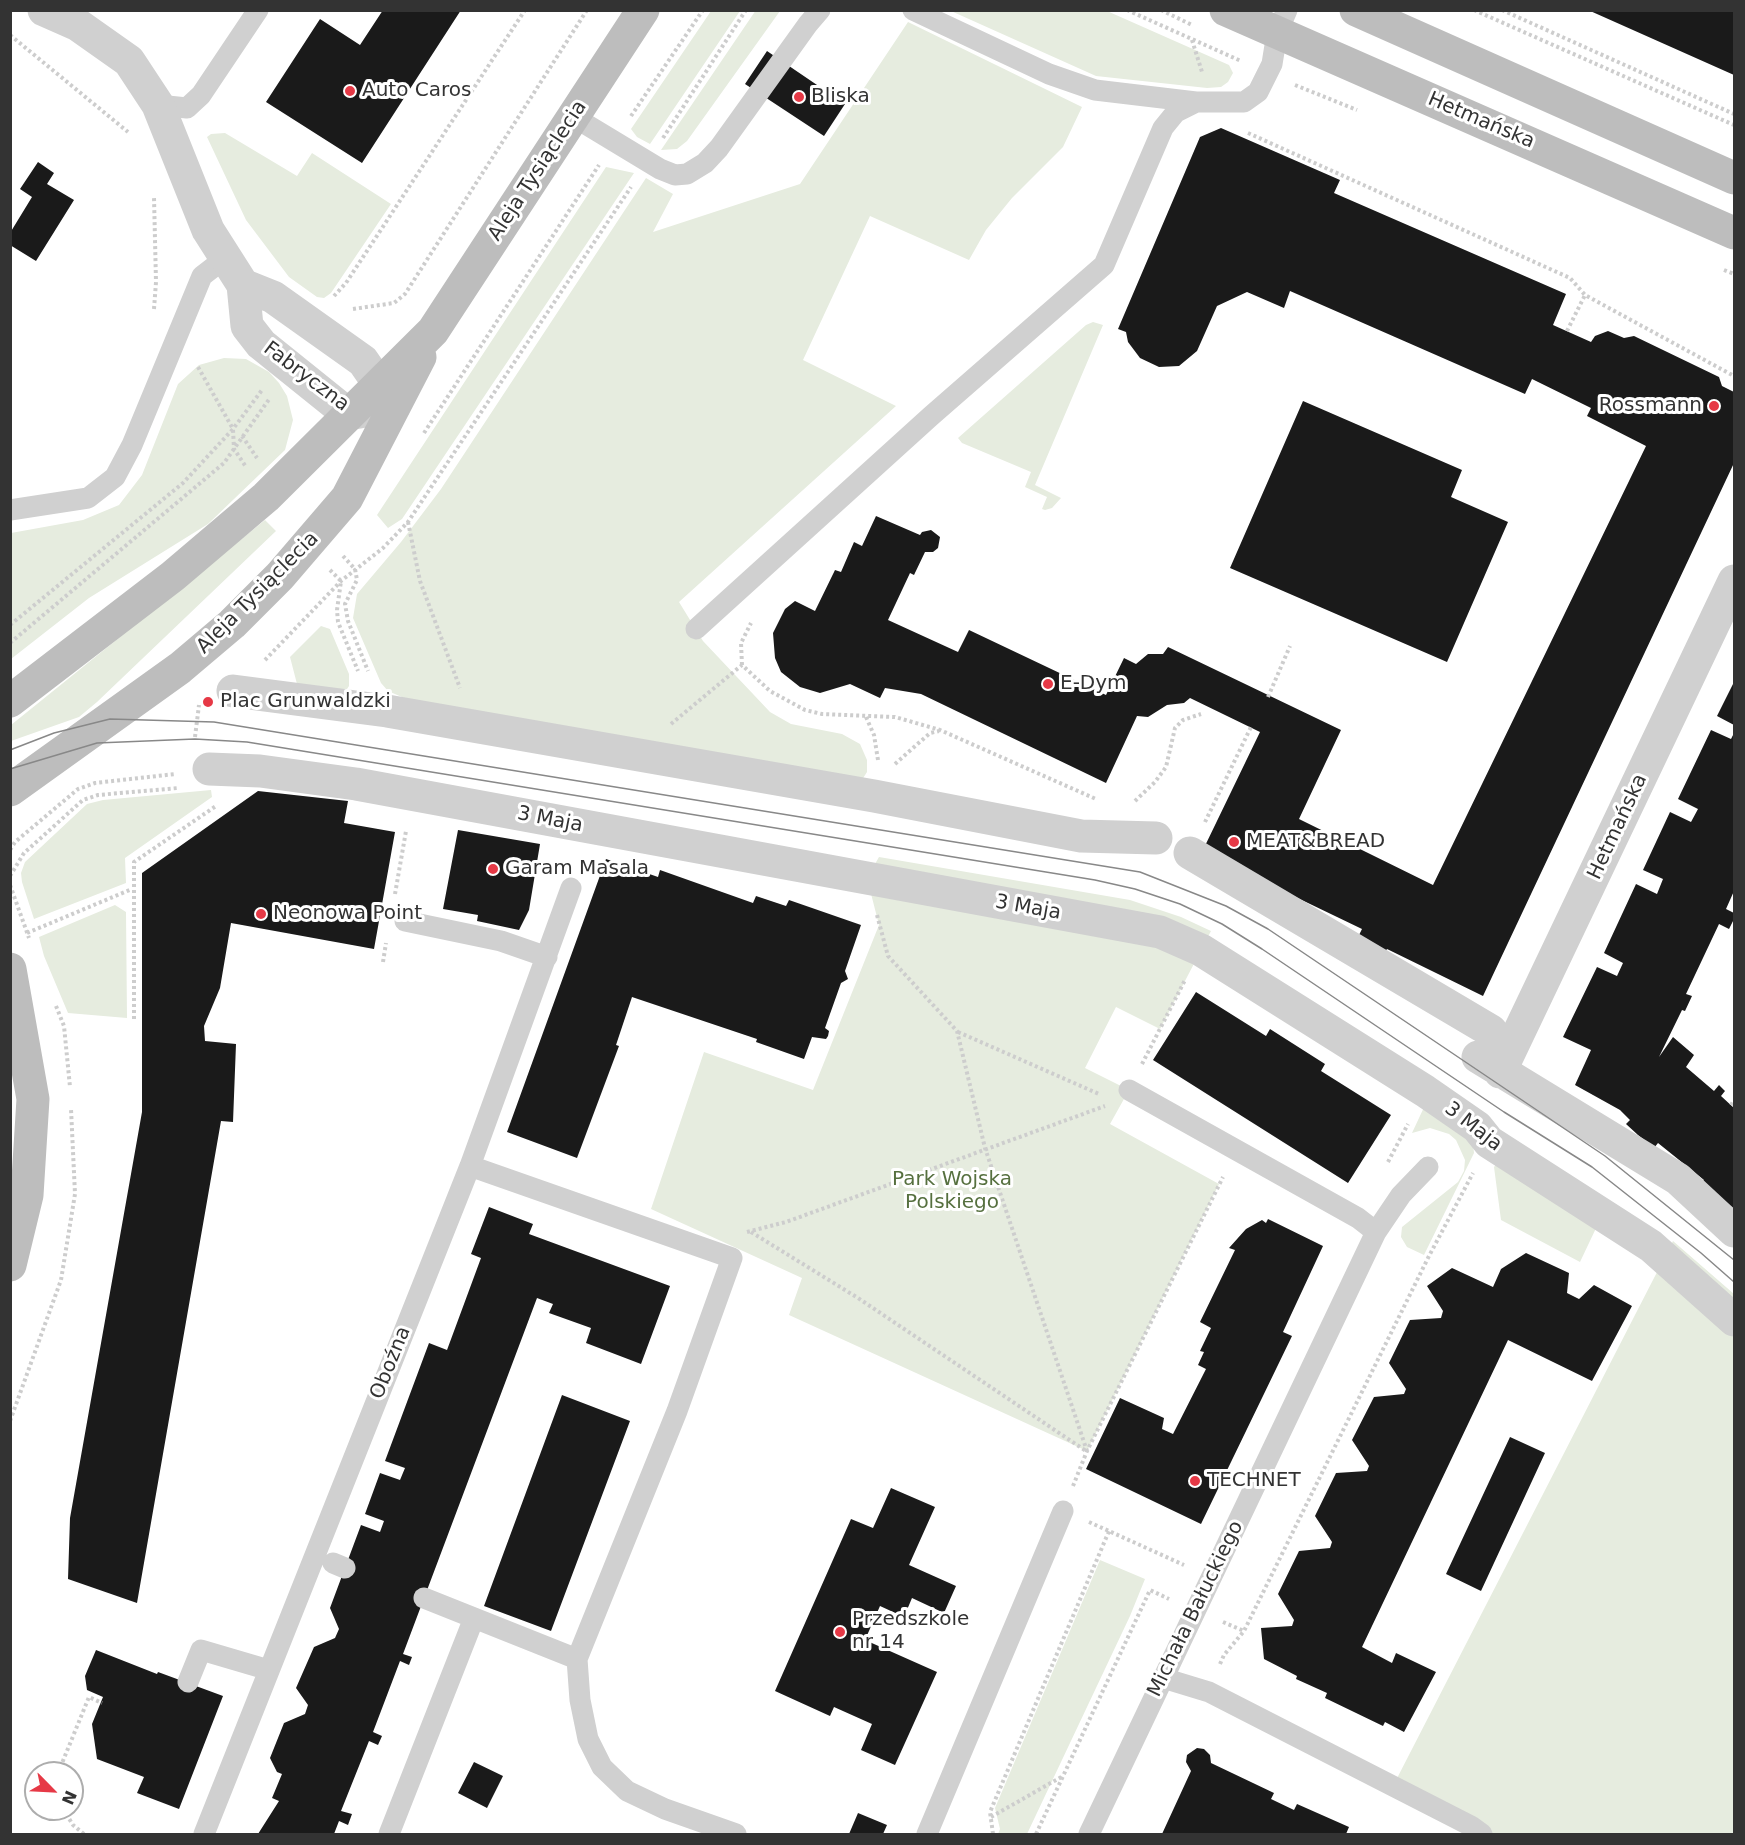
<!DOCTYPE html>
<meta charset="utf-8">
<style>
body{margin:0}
#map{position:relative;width:1745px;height:1845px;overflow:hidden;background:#fff;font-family:"DejaVu Sans",sans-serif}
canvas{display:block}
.frame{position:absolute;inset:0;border:12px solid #333;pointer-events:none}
.north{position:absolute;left:24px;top:1761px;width:60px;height:60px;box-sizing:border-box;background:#fff;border:2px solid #adadad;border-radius:50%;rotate:114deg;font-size:16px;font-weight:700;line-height:24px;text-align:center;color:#333}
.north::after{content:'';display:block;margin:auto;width:21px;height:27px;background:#e63946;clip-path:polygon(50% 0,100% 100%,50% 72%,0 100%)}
</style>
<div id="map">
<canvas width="1745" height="1845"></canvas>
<div class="frame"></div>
<div class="north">N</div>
</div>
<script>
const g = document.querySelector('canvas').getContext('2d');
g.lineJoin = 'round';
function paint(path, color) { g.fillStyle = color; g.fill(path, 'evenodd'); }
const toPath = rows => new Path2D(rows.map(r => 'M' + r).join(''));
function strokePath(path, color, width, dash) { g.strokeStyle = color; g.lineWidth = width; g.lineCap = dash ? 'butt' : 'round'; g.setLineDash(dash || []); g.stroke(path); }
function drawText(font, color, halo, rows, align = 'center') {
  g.font = font + ' "DejaVu Sans",sans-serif'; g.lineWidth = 6; g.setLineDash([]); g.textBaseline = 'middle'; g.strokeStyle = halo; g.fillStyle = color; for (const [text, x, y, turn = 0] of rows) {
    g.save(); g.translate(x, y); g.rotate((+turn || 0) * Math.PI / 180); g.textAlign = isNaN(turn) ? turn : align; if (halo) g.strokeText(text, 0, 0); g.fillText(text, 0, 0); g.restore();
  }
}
const green = toPath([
 [756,10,780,11,687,141,677,149,661,150],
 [711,11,740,11,650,144,637,137,631,129],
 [951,11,1107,11,1229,65,1233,73,1228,82,1221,87,1207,88,1096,76],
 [908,22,1082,107,1063,147,1012,198,986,230,969,260,870,216,803,360,896,406,679,602,703,641,770,712,791,724,842,734,860,744,867,760,867,772,860,783,418,704,388,691,381,683,353,618,357,594,401,542,441,489,646,178,673,194,653,232,800,184],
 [225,133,297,176,312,153,391,204,331,293,324,298,317,297,289,277,246,220,207,137,211,134],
 [606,167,634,173,402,519,388,528,377,515],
 [1093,322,1103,325,1035,485,1061,498,1052,508,1045,510,1042,509,1047,497,1025,487,1031,472,962,443,958,438,1086,325],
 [224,358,246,359,269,372,279,383,287,396,293,420,285,450,208,524,89,598,11,659,11,533,83,520,119,505,142,475,178,384,199,365],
 [265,520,276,531,97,702,79,717,11,741,11,725],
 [321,626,330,629,349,674,349,686,345,692,297,684,290,657],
 [211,790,212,797,125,858,126,883,34,919,22,882,21,873,25,862,87,804,103,800],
 [879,857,1130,900,1181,917,1211,931,1160,1029,1116,1007,1085,1068,1129,1090,1110,1124,1219,1184,1087,1451,789,1315,802,1278,651,1209,704,1052,813,1090,879,925,867,878],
 [115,905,126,912,127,1018,68,1013,44,956,39,937],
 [1426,1103,1472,1133,1474,1153,1424,1255,1407,1247,1401,1237,1402,1227,1458,1182,1464,1171,1465,1160,1456,1140,1449,1134,1430,1128,1412,1133],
 [1497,1163,1598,1224,1580,1262,1501,1220,1494,1167],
 [1673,1241,1734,1294,1734,1834,1482,1834,1392,1788],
 [1100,1560,1145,1579,1130,1616,1027,1834,998,1834,1000,1829,995,1808]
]);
const building = toPath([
 [383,10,461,10,362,163,266,102,320,19,360,45],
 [1588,10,1734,10,1734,75],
 [767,51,845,104,824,136,745,84],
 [1221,128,1340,180,1334,193,1566,294,1553,325,1591,342,1595,336,1608,331,1624,338,1634,336,1719,377,1722,386,1734,392,1734,463,1483,996,1387,949,1383,955,1356,941,1362,929,1202,852,1260,732,1190,698,1184,703,1167,705,1148,717,1137,716,1106,783,921,694,885,688,880,698,850,684,820,693,800,687,781,672,775,658,773,633,785,609,795,601,815,611,835,570,841,572,854,542,862,546,876,516,920,535,922,532,931,530,940,537,938,548,933,552,925,552,914,575,910,573,888,620,958,652,969,630,1106,695,1124,658,1136,664,1148,654,1163,654,1168,647,1341,730,1299,819,1433,885,1646,446,1587,416,1591,408,1532,379,1525,394,1290,291,1284,308,1247,292,1217,306,1197,351,1179,366,1159,367,1140,358,1128,342,1126,332,1118,329,1200,137],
 [38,162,54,173,47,184,74,200,36,261,10,245,10,233,32,197,20,189],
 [1303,401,1462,470,1451,497,1508,522,1447,662,1230,568],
 [1734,682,1734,725,1717,716],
 [1711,730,1731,739,1734,733,1734,891,1726,909,1734,913,1734,919,1729,929,1719,924,1686,994,1692,996,1685,1011,1682,1010,1659,1057,1673,1037,1694,1055,1686,1067,1714,1091,1719,1085,1725,1091,1721,1096,1734,1108,1734,1209,1702,1182,1704,1180,1658,1143,1654,1148,1638,1135,1626,1124,1630,1120,1620,1110,1575,1085,1591,1050,1563,1037,1597,967,1617,976,1623,963,1604,953,1636,884,1657,894,1663,879,1643,870,1670,812,1691,822,1698,809,1678,799],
 [258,791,348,801,344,823,395,832,374,949,231,923,220,988,204,1026,205,1041,236,1044,233,1122,221,1121,137,1603,68,1579,70,1518,142,1112,142,873],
 [458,830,540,844,529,910,519,930,477,921,478,915,443,909],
 [606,859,658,877,660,870,753,903,756,896,786,906,789,900,861,925,845,971,848,979,841,983,825,1028,829,1031,828,1036,826,1039,812,1037,804,1059,756,1042,757,1039,632,997,616,1045,619,1046,577,1158,507,1132],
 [1196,992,1266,1036,1270,1029,1325,1064,1321,1071,1391,1115,1348,1183,1153,1060],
 [489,1207,533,1224,529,1234,670,1286,641,1364,586,1343,591,1328,549,1313,553,1304,537,1298,403,1654,412,1657,409,1665,400,1661,373,1732,382,1736,378,1745,369,1741,341,1811,352,1814,348,1825,339,1821,334,1834,258,1834,279,1801,272,1798,282,1774,277,1772,270,1758,284,1723,305,1714,308,1705,296,1688,314,1647,335,1638,339,1629,330,1608,361,1525,380,1532,384,1521,365,1514,380,1473,400,1480,405,1468,385,1461,429,1343,447,1350,481,1258,471,1254],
 [1268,1219,1323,1246,1283,1332,1292,1336,1201,1524,1086,1469,1120,1398,1164,1418,1162,1429,1173,1434,1206,1369,1198,1365,1204,1352,1200,1351,1211,1328,1200,1322,1235,1250,1229,1248,1246,1229,1262,1220,1266,1223],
 [1526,1253,1569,1273,1567,1293,1579,1299,1594,1285,1632,1306,1592,1381,1508,1340,1362,1647,1392,1663,1396,1653,1436,1672,1404,1732,1385,1722,1383,1726,1325,1698,1327,1693,1296,1679,1297,1676,1264,1659,1261,1628,1292,1626,1294,1620,1278,1594,1299,1551,1330,1548,1332,1542,1315,1516,1336,1473,1367,1471,1369,1466,1352,1440,1374,1397,1404,1394,1406,1389,1389,1363,1410,1320,1441,1318,1443,1311,1427,1286,1452,1268,1493,1287,1501,1269],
 [562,1395,630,1421,551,1631,484,1606],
 [1510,1437,1545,1453,1481,1591,1446,1574],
 [891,1488,935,1507,909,1565,956,1586,944,1613,912,1598,904,1617,880,1606,865,1640,937,1672,895,1765,861,1750,872,1724,834,1707,830,1716,775,1691,851,1519,873,1528],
 [96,1650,157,1674,158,1672,223,1696,179,1809,137,1793,144,1777,97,1759,92,1724,103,1697,87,1690,85,1676],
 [1197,1748,1204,1749,1210,1755,1211,1763,1274,1793,1271,1799,1294,1810,1297,1804,1349,1827,1346,1834,1162,1834,1191,1771,1186,1762,1187,1755],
 [474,1762,503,1776,487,1808,458,1793],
 [858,1813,887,1825,883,1834,849,1834]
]);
const path = toPath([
 [1127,10,1241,61],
 [1161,10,1192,25],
 [1474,10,1734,125],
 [1502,10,1734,114],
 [10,35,128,132],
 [1192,40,1202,72],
 [1295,85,1357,110],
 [631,116,703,10],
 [1248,133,1570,278,1585,295,1734,376],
 [663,138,746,10],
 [1724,270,1734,274],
 [334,296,346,283,525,10],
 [154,309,156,282,154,197],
 [353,309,394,303,405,294,587,10],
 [1567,331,1585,295],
 [198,367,233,429,234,449,246,467],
 [424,433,599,165],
 [242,436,257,458],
 [408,522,420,581,460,688],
 [343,556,355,569,357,580,345,604,348,621,368,671],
 [330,570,341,581,337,610,338,622,358,671],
 [10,625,183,483,233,429,262,390],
 [10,643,224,463,270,398],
 [265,660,341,581,383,548,408,522,631,187],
 [742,665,741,643,751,623],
 [1268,697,1290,646],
 [866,717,874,735,878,760],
 [671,724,742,665,770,691,805,710,822,714,895,717,940,730,1096,799],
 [195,737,199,705],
 [895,764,930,733,939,731],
 [1135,801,1155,782,1166,767,1175,728,1183,720,1201,714],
 [1205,822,1251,727],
 [10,850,15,842,78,789,95,783,175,774],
 [10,876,24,853,83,800,98,795,178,788],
 [10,885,29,938],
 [395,894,406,831],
 [877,915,888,956,957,1031,985,1148,1087,1451],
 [27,933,132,889],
 [383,962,386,943],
 [56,1006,64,1026,70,1087],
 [134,1019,134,862,216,806],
 [958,1032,1099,1094],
 [1142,1064,1185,980],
 [1731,1105,1734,1100],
 [1388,1162,1408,1124],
 [747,1232,786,1222,1105,1106],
 [751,1232,858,1298,1086,1451],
 [10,1421,61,1280,75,1194,71,1109],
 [1073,1486,1087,1451,1223,1177],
 [1089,1522,1184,1565],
 [1223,1622,1244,1631],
 [1220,1664,1224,1655,1244,1631,1429,1256,1473,1173],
 [58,1773,89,1697,102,1703],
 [63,1809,73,1825,84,1834],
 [991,1817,1063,1776],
 [993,1834,990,1812,1109,1531],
 [1036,1834,1150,1590,1169,1599]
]);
const lane = toPath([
 [913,10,1049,74,1095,90,1196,102,1244,102,1258,92,1272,64,1277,33,1287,10],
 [158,105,187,108,201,95,258,10],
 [574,117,660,169,675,175,687,174,705,163,719,148,808,24,820,10],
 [10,510,88,498,115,477,132,445,202,276,224,259],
 [696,629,931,416,1104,265,1163,128,1176,112,1196,102],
 [405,921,501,941,547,957],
 [1129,1090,1358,1218,1376,1232],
 [470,1166,732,1258,677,1411,577,1659,580,1700,588,1739,602,1767,627,1791,665,1809,736,1834],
 [333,1563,345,1568],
 [424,1598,577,1659],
 [1163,1678,1209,1692,1471,1826,1482,1834],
 [188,1682,201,1650,269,1670],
 [204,1834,470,1166,571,888],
 [389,1834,474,1618],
 [927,1834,1063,1511],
 [1089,1834,1376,1232,1401,1195,1428,1167]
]);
const street = toPath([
 [44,10,78,25,129,61,158,105,208,230,243,285,247,326,261,344,348,414,394,406,363,361,273,297,243,285],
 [233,691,387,711,874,796,1081,836,1156,838],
 [209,769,260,771,356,784,1160,932,1201,950,1425,1091,1477,1127,1489,1142,1651,1246,1734,1320],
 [1190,853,1491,1031],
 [1478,1057,1678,1179,1734,1231],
 [1500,1072,1734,581]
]);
const secondary = toPath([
 [1226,10,1734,233],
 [1356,10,1734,178],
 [10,701,173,576,266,497,433,331,643,10],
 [10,790,180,668,232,624,280,576,347,498,420,357],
 [10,969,33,1099,27,1195,10,1265]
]);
const tram = toPath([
 [10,750,54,733,110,719,214,722,1140,872,1226,906,1268,929,1605,1156,1734,1260],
 [10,769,97,743,195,739,247,742,1095,880,1135,889,1180,904,1222,924,1262,949,1504,1112,1592,1167,1701,1253,1734,1282]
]);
const markers = [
 [350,91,6,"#e63946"],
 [799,97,6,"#e63946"],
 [1714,406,6,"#e63946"],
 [1048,684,6,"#e63946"],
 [208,702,6,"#e63946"],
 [1234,842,6,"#e63946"],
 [493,869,6,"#e63946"],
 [261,914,6,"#e63946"],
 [1195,1481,6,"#e63946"],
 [840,1632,6,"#e63946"]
];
const poiNames = [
 ["Auto Caros",362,91],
 ["Bliska",811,97],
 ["Rossmann",1702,406,"right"],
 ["E-Dym",1060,684],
 ["Plac Grunwaldzki",220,702],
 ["MEAT&BREAD",1246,842],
 ["Garam Masala",505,869],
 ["Neonowa Point",273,914],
 ["TECHNET",1207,1481],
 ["Przedszkole",852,1620],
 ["nr 14",852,1643]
];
const streetNames = [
 ["Hetmańska",1481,121,23],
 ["Aleja Tysiąclecia",538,171,-57],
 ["Fabryczna",306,377,37],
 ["Aleja Tysiąclecia",258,593,-45],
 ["3 Maja",550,820,11],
 ["Hetmańska",1618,827,-65],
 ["3 Maja",1028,908,10],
 ["3 Maja",1473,1127,38],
 ["Oboźna",391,1363,-68],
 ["Michała Bałuckiego",1196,1609,-64]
];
const parkNames = [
 ["Park Wojska",952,1180],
 ["Polskiego",952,1203]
];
paint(green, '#e6ecdf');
paint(building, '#1a1a1a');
strokePath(path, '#cdcdcd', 4, [3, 3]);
strokePath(lane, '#d0d0d0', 21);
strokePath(street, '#d0d0d0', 33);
strokePath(secondary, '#bdbdbd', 33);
strokePath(tram, '#888', 1.5);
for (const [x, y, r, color] of markers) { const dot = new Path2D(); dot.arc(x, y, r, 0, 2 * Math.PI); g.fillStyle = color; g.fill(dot); strokePath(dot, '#fff', 2); }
drawText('20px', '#333', '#fff', poiNames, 'left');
drawText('20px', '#333', '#fff', streetNames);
drawText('20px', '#56703f', '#fff', parkNames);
</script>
